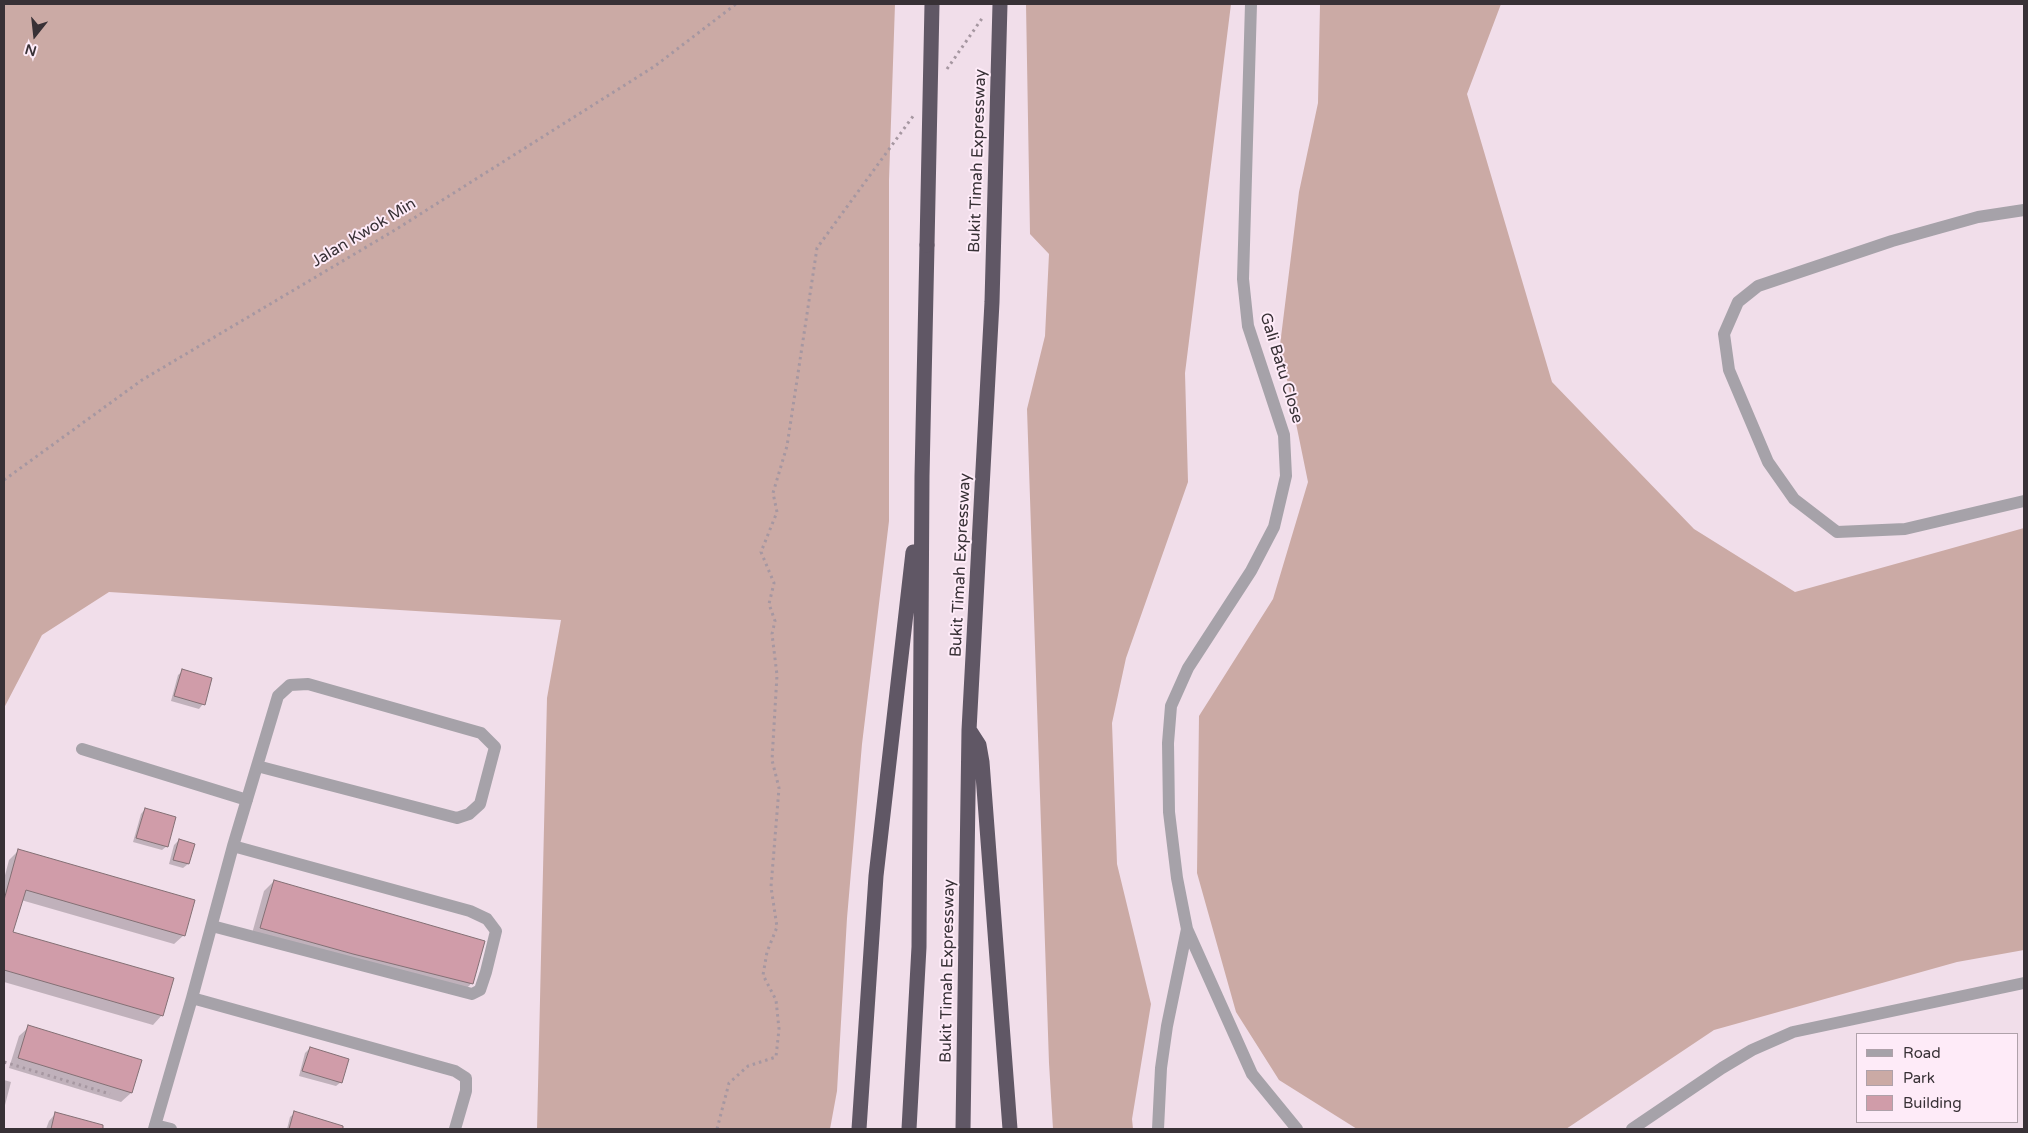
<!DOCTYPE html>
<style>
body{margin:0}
#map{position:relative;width:2028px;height:1133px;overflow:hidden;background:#f1deea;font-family:"Varela Round",sans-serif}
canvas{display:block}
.frame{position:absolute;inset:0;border:5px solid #383136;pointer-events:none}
.legend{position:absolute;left:1856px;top:1033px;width:162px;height:90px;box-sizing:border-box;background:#feebf8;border:1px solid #afa1aa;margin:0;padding:6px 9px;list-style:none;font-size:15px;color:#383136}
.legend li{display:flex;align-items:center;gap:10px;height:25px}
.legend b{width:25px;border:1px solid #afa1aa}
.north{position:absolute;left:10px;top:10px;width:50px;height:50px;-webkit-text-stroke:4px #feebf8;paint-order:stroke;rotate:196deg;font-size:14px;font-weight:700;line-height:20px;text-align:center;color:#383136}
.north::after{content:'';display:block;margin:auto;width:18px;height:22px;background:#383136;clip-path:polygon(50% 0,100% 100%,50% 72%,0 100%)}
</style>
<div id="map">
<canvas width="2028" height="1133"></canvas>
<div class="frame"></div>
<ul class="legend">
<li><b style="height:6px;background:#a6a2a9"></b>Road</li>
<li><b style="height:14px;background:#cbaaa5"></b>Park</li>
<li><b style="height:14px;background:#d09ca9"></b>Building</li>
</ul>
<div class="north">N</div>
</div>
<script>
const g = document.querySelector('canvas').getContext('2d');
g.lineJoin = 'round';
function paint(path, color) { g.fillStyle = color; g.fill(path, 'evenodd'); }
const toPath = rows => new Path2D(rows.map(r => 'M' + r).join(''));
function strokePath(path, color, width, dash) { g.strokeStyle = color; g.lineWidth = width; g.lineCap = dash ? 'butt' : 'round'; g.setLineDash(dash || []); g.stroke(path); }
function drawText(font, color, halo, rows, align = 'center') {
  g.font = font + ' "Varela Round",sans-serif'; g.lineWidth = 4; g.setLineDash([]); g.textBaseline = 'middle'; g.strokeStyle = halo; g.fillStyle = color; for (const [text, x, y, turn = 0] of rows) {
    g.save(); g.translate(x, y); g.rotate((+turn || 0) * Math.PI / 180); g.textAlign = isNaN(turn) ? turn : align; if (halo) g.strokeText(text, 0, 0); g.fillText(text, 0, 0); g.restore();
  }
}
const green = toPath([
 [4,4,895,4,889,180,889,521,862,744,847,918,837,1091,830,1129,537,1129,547,698,561,620,109,592,42,635,4,708],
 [1026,4,1231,4,1185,373,1188,482,1126,658,1112,723,1117,864,1151,1004,1132,1119,1133,1129,1053,1129,1049,1063,1027,409,1045,336,1049,254,1030,234],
 [1320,4,1501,4,1467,94,1552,382,1694,529,1795,592,2024,528,2024,950,1957,962,1714,1030,1566,1129,1357,1129,1279,1080,1236,1012,1197,873,1199,716,1273,599,1308,482,1280,345,1299,192,1318,103]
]);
const shadow = toPath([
 [183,671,203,704,199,709,171,701,178,675],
 [145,809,167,846,162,850,133,842,141,814],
 [179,840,193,845,188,864,183,868,169,864,174,845],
 [19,850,184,935,174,944,21,900,12,932,162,1015,153,1025,4,982,4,879,9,860],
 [274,881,477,969,470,985,460,994,251,937,264,891],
 [29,1027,140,1061,131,1093,121,1102,9,1068,19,1036],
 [310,1048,341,1082,336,1086,299,1076,305,1053],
 [4,1080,11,1082,4,1109],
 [56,1113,101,1126,100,1129,46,1129,49,1121],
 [295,1113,332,1124,330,1129,287,1129,290,1117]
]);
const building = toPath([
 [182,669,212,678,205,705,174,696,182,669],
 [145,808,176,817,168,847,136,838,145,808],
 [179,839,195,844,189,864,173,860,179,839],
 [18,849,195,900,185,936,26,890,13,932,174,978,163,1016,4,970,4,900,18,849],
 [274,880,485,941,473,984,353,954,260,928,274,880],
 [28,1025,142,1060,132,1093,18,1058,28,1025],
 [310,1047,349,1059,342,1083,302,1071,310,1047],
 [294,1111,343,1126,343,1129,289,1129,294,1111],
 [55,1112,103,1125,103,1129,51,1129,55,1112]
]);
const path = toPath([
 [947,69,983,17],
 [4,480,142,380,395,230,655,66,736,4],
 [4,1062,110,1094],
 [717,1129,729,1083,748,1066,776,1057,779,1029,776,1000,763,975,767,952,777,927,771,887,779,788,772,760,777,675,772,634,775,621,769,604,774,583,761,552,777,512,773,493,787,446,817,248,914,115]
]);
const minor = toPath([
 [1251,4,1243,279,1248,326,1284,435,1286,476,1274,527,1251,571,1188,668,1171,706,1168,743,1169,812,1177,878,1187,929,1252,1074,1297,1129],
 [2024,210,1978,217,1892,241,1758,286,1738,302,1724,334,1729,370,1768,462,1794,499,1837,532,1905,529,2024,501],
 [82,749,247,800],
 [212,926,472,994,480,990,486,972,496,931,487,919,470,911,233,846],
 [192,998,455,1071,466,1078,466,1091,455,1129],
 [155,1125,171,1129],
 [154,1129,192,998,233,846,278,696,290,685,308,684,481,733,495,747,480,804,469,814,457,818,257,766],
 [1158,1129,1161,1068,1167,1026,1187,929],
 [1632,1129,1722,1068,1752,1050,1793,1032,2024,983]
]);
const highway = toPath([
 [970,731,979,745,982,762,1010,1129],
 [859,1129,876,876,913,552],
 [909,1129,919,947,922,476,927,245],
 [963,1129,969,730,992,302,1000,4]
]);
const highwayBridge = toPath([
 [927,245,932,4]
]);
const streetNames = [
 ["Bukit Timah Expressway",978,161,-88],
 ["Jalan Kwok Min",364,233,-31],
 ["Gali Batu Close",1281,368,73],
 ["Bukit Timah Expressway",961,565,-87],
 ["Bukit Timah Expressway",948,971,-89]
];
paint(green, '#cbaaa5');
paint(shadow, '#0003');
paint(building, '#d09ca9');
strokePath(building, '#836f74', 1);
strokePath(path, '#a697a1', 3, [2.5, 4]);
strokePath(minor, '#a6a2a9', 12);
strokePath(highway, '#605765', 15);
strokePath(highwayBridge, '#605765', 15);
drawText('16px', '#383136', '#feebf8', streetNames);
</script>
